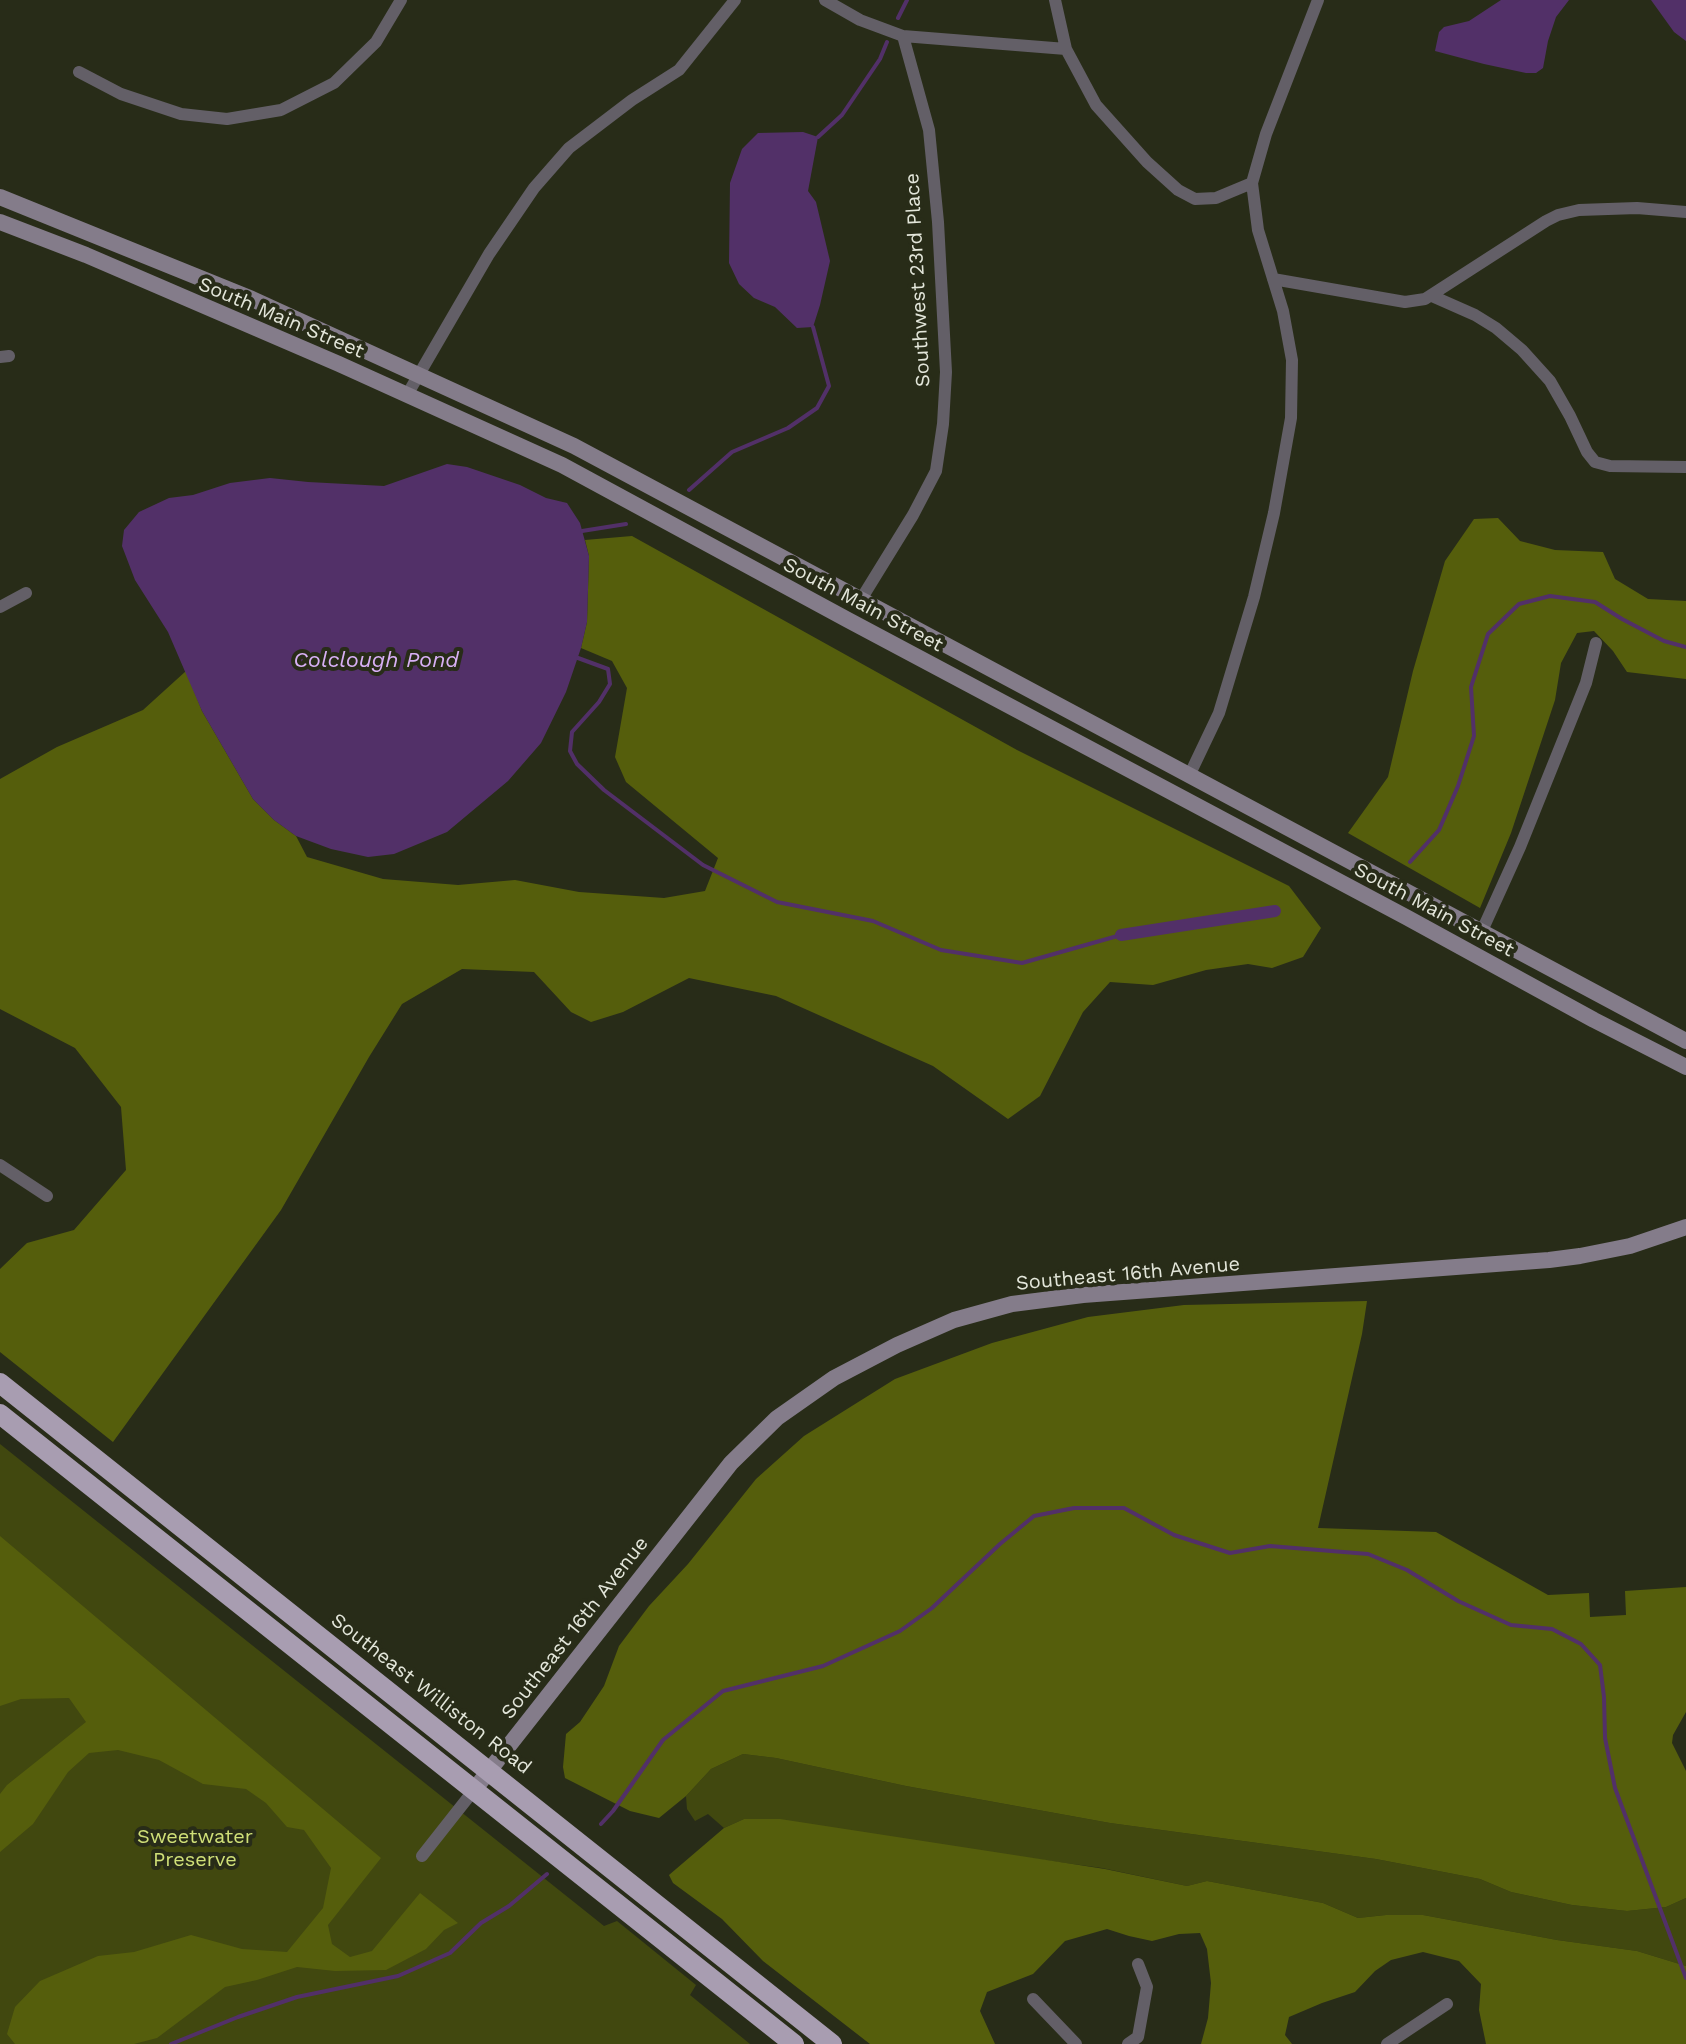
<!DOCTYPE html>
<style>
body{margin:0}
canvas{display:block;background:#282c18}
</style>
<canvas width="1686" height="2044"></canvas>
<script>
const g = document.querySelector('canvas').getContext('2d');
g.lineJoin = 'round';
function paint(path, color) { g.fillStyle = color; g.fill(path, 'evenodd'); }
const toPath = rows => new Path2D(rows.map(r => 'M' + r).join(''));
function strokePath(path, color, width, dash) { g.strokeStyle = color; g.lineWidth = width; g.lineCap = dash ? 'butt' : 'round'; g.setLineDash(dash || []); g.stroke(path); }
function drawText(font, color, halo, rows, align = 'center') {
  g.font = font + ' "Work Sans",sans-serif'; g.lineWidth = 8; g.setLineDash([]); g.textBaseline = 'middle'; g.strokeStyle = halo; g.fillStyle = color; for (const [text, x, y, turn = 0] of rows) {
    g.save(); g.translate(x, y); g.rotate((+turn || 0) * Math.PI / 180); g.textAlign = isNaN(turn) ? turn : align; if (halo) g.strokeText(text, 0, 0); g.fillText(text, 0, 0); g.restore();
  }
}
const green = toPath([
 [0,1444,604,1926,617,1921,696,1985,690,1995,750,2044,0,2044],
 [743,1754,776,1758,906,1786,1110,1823,1376,1859,1480,1879,1511,1892,1572,1905,1627,1911,1666,1907,1686,1898,1686,1966,1637,1951,1557,1940,1423,1915,1386,1915,1358,1918,1323,1903,1207,1881,1187,1886,1102,1868,744,1819,724,1828,708,1814,695,1821,687,1809,686,1796,711,1769]
]);
const forest = toPath([
 [1498,518,1520,541,1555,550,1603,552,1615,579,1648,599,1686,601,1686,679,1627,672,1613,651,1594,631,1577,633,1561,663,1555,700,1511,833,1480,908,1348,833,1388,777,1413,671,1445,561,1474,519],
 [632,536,1017,750,1289,886,1321,928,1303,957,1272,968,1248,964,1206,970,1153,985,1110,982,1083,1012,1040,1096,1008,1119,933,1066,776,996,689,978,623,1012,591,1022,571,1012,534,972,462,969,402,1004,369,1057,281,1210,113,1442,0,1352,0,1269,27,1243,74,1230,126,1170,121,1107,75,1048,0,1009,0,779,57,747,143,710,186,671,202,711,253,799,274,820,296,836,307,857,383,879,458,885,515,880,579,892,664,898,705,891,718,858,626,782,615,757,627,688,612,661,581,648,587,622,589,556,585,540],
 [1367,1301,1362,1334,1318,1528,1436,1532,1548,1595,1589,1593,1590,1617,1626,1615,1625,1591,1686,1587,1686,1712,1673,1735,1672,1743,1686,1771,1686,1898,1666,1907,1627,1911,1572,1905,1511,1892,1480,1879,1376,1859,1110,1823,906,1786,776,1758,743,1754,711,1769,686,1796,659,1818,630,1811,565,1778,563,1767,566,1734,580,1722,604,1686,619,1646,649,1606,688,1564,756,1479,804,1436,895,1379,992,1343,1088,1317,1184,1305],
 [0,1536,381,1858,328,1925,332,1944,350,1957,372,1951,420,1893,458,1923,444,1930,426,1949,386,1970,335,1971,297,1967,257,1980,225,1987,157,2038,134,2044,15,2044,7,2034,15,2007,40,1981,98,1956,134,1952,191,1935,242,1949,287,1952,323,1908,331,1868,304,1830,287,1827,266,1803,246,1789,203,1784,159,1760,118,1750,89,1753,68,1772,33,1824,0,1852,0,1794,7,1785,86,1722,69,1698,21,1699,0,1706],
 [744,1819,780,1819,1105,1869,1187,1886,1207,1881,1323,1903,1358,1918,1386,1915,1423,1915,1557,1940,1637,1951,1686,1966,1686,2044,1486,2044,1479,2010,1481,1984,1459,1961,1423,1952,1391,1960,1375,1971,1355,1992,1322,2003,1289,2017,1285,2035,1292,2044,1201,2044,1208,2018,1211,1983,1207,1949,1200,1933,1179,1934,1152,1941,1129,1936,1107,1929,1065,1941,1033,1974,987,1992,980,2011,995,2044,870,2044,763,1961,722,1919,673,1883,669,1875,724,1828]
]);
const water = toPath([
 [1501,0,1569,0,1556,17,1548,41,1543,68,1536,73,1526,73,1484,64,1435,51,1439,32,1444,27,1469,21],
 [1651,0,1686,0,1686,41,1674,32],
 [803,132,818,137,808,191,816,202,830,261,820,305,813,327,797,328,775,307,754,298,739,284,729,263,730,183,742,149,758,133],
 [447,464,467,467,520,485,546,498,567,503,580,523,589,556,587,622,581,648,566,692,541,743,508,781,447,832,394,854,368,857,331,849,296,836,274,820,253,799,202,711,168,632,135,580,122,546,124,530,139,512,169,498,193,495,230,483,270,478,308,482,384,486]
]);
const stream = toPath([
 [898,18,907,0],
 [818,137,842,115,880,59,887,42],
 [689,490,732,452,788,428,817,408,829,386,813,327],
 [582,531,626,524],
 [578,658,608,669,610,684,599,702,572,732,570,751,577,764,604,790,703,865,777,902,873,921,941,950,1022,963,1121,935],
 [1410,862,1439,830,1458,786,1474,736,1471,687,1488,634,1519,604,1550,596,1595,602,1622,619,1664,641,1686,647],
 [601,1824,613,1811,663,1740,723,1691,823,1666,900,1631,932,1608,1000,1544,1034,1516,1074,1508,1124,1508,1174,1535,1230,1553,1270,1546,1368,1554,1407,1570,1458,1601,1511,1625,1552,1629,1581,1644,1600,1665,1604,1697,1605,1738,1615,1788,1686,1978],
 [171,2044,238,2017,297,1997,398,1976,450,1953,481,1923,509,1906,547,1874]
]);
const canal = toPath([
 [1121,935,1275,911]
]);
const minor = toPath([
 [825,0,860,20,903,36,1066,49],
 [1055,0,1066,49,1096,105,1147,162,1178,190,1195,199,1216,198,1252,183],
 [79,72,121,94,181,114,227,119,281,110,334,83,376,42,401,0],
 [1273,279,1405,302,1425,299,1546,221,1558,215,1579,210,1637,208,1686,212],
 [1432,296,1475,315,1496,328,1522,350,1550,381,1570,416,1587,452,1595,462,1610,466,1686,467],
 [0,357,9,356],
 [407,395,489,254,534,188,569,148,632,100,679,70,735,0],
 [860,601,913,515,936,471,943,424,946,372,938,222,929,130,903,36],
 [0,607,26,593],
 [1189,776,1219,713,1254,597,1274,513,1291,418,1292,360,1283,311,1258,230,1252,183,1266,134,1318,0],
 [1481,933,1520,847,1586,683,1596,643],
 [0,1165,47,1196],
 [422,1856,474,1790],
 [1033,1999,1076,2044],
 [1128,2044,1138,2037,1147,1987,1138,1964],
 [1387,2044,1447,2004]
]);
const secondary = toPath([
 [0,197,252,299,574,446,1686,1041],
 [0,222,86,255,339,364,562,465,848,620,1406,917,1594,1020,1686,1067],
 [474,1790,731,1463,777,1418,834,1378,897,1345,954,1320,1012,1304,1083,1295,1549,1260,1580,1256,1630,1246,1686,1227]
]);
const trunk = toPath([
 [0,1383,832,2044],
 [0,1414,794,2044]
]);
const streetNames = [
 ["Southwest 23rd Place",918,280,-93],
 ["South Main Street",281,318,23],
 ["South Main Street",863,605,28],
 ["South Main Street",1434,910,28],
 ["Southeast 16th Avenue",1128,1274,-5],
 ["Southeast 16th Avenue",575,1628,-52],
 ["Southeast Williston Road",431,1694,38]
];
const parkNames = [
 ["Sweetwater",195,1837],
 ["Preserve",195,1860]
];
const waterNames = [
 ["Colclough Pond",376,661]
];
paint(green, '#41480f');
paint(forest, '#555e0c');
paint(water, '#523068');
strokePath(stream, '#523068', 4);
strokePath(canal, '#523068', 12);
strokePath(minor, '#635f67', 12);
strokePath(secondary, '#847c8a', 16);
strokePath(trunk, '#a89db1', 20);
drawText('20px', '#e3e6da', '#282c18', streetNames);
drawText('20px', '#d0e078', '#282c18', parkNames);
drawText('italic 22px', '#d8b0f5', '#282c18', waterNames);
</script>
